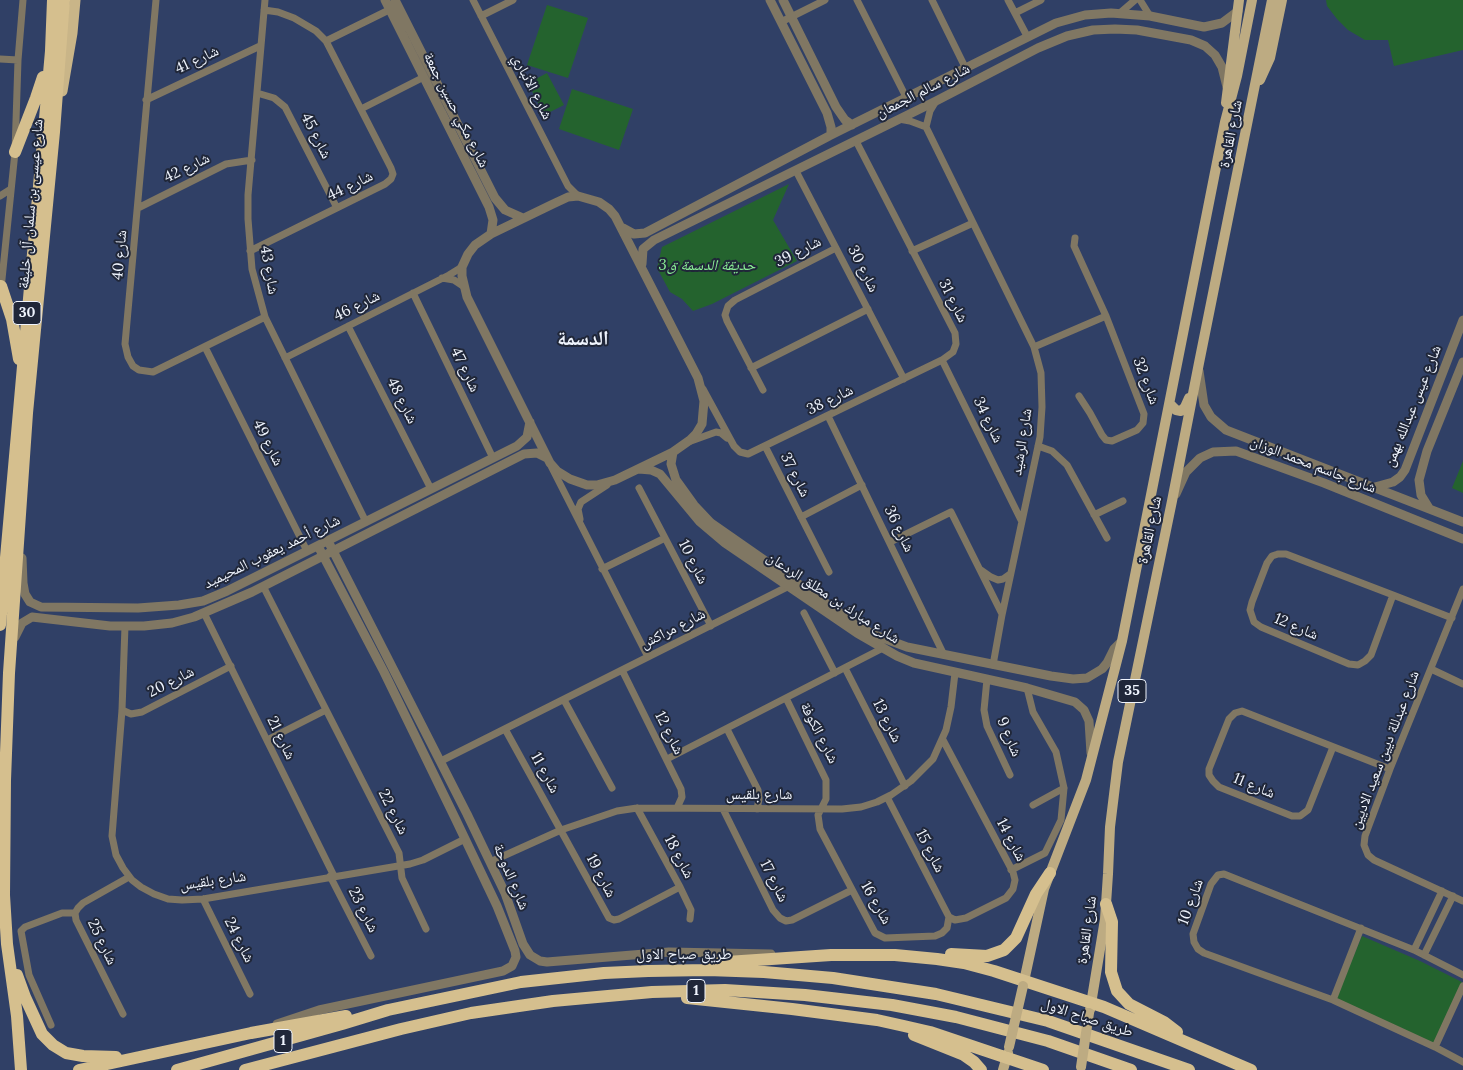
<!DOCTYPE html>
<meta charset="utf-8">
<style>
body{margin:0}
canvas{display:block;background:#304066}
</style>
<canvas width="1463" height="1070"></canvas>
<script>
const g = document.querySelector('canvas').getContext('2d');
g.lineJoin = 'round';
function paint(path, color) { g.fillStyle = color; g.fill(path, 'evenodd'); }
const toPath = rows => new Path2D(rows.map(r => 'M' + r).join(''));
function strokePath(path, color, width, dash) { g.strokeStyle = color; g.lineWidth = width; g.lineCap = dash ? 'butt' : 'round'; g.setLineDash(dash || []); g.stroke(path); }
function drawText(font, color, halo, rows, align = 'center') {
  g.font = font + ' Lora,"Noto Naskh Arabic",serif'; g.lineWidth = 4; g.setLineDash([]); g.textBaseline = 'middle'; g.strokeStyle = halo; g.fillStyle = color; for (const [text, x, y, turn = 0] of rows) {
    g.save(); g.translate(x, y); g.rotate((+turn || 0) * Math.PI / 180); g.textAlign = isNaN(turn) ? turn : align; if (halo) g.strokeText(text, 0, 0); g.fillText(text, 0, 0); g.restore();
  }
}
const green = toPath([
 [1326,0,1463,0,1463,50,1394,66,1388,40,1365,40,1348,30,1337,19,1327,6],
 [547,5,588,18,568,78,527,65],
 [547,73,564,105,544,115,528,83],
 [572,89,633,109,619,150,559,129],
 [789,184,773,220,797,261,712,304,693,311,682,299,670,292,657,268,662,247],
 [1463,461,1463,493,1452,488],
 [1362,936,1420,961,1462,982,1434,1045,1334,1002]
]);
const minor = toPath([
 [156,0,125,344,128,357,133,366,139,370,153,372,265,317],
 [265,0,248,195,248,219,252,269,265,317,366,522],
 [473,0,568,186,578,196],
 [857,0,906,97],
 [932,0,965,67],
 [1008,0,1027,36],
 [1140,0,1150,16],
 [1015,13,1041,0],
 [1120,13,1135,0],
 [481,16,513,0],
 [781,22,825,0],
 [326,41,393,8],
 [0,59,18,60],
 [257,93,274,98,285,107,337,208],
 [146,100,260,46],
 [936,101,930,111,926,127,1034,347,1041,373,1042,407,1040,437,1002,615,993,665],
 [361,109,424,77],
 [899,119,910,121,926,127],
 [796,171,904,379],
 [0,196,11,189],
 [138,208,226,164,252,160],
 [1075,238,1074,246,1106,316,1144,414,1143,423,1137,430,1112,441,1106,440,1102,435,1090,413,1079,396],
 [250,251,385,184,391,179,393,174,391,168,326,41,316,31,294,18,278,12,264,10],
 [912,251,973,223],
 [442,278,454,280,463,286],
 [1,289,15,152,18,60,23,0],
 [413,293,493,458],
 [348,326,431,489],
 [205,347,307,551],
 [1034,347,1106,316],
 [285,358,449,275,462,267],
 [942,360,1021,520],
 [751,368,868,309],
 [703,389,734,446,740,452,748,454,942,360,953,352,956,344,955,333,856,141],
 [763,390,727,321,725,315,728,306,735,300,836,248],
 [828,416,944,655],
 [691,441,716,432,721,433,727,438],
 [765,446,829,572],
 [1038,446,1052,451,1067,465,1107,538],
 [552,468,648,657],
 [639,488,711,626],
 [1094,515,1123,501],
 [801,517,862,485],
 [580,519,578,509,581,502,607,485],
 [890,542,951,512,1002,614],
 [1278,554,1286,554,1393,595,1371,655,1365,661,1358,665,1349,664,1261,627,1254,622,1250,610,1252,602,1267,563,1272,556,1278,554],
 [602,569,665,538],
 [981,570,991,577,998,580,1003,579,1010,574],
 [263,586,399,853,402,878,426,929],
 [1463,589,1390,769,1365,836,1364,845,1368,855,1374,860,1463,901],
 [1393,595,1452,618],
 [204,613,334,876],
 [804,613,835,673],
 [125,626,122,710,112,836,116,855,123,868,132,880,141,887,154,894,168,899,182,900,203,899,410,864,423,860,465,839],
 [845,668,905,786],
 [1431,669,1463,684],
 [622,670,681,789,682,797,677,808],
 [987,679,984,710,987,726,1010,775],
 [786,698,826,780,826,799,818,815,820,829,875,933,885,938,935,936,942,933,947,928,949,917],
 [564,700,612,788],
 [122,710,131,714,142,712,231,666],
 [505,729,609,918,614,920,619,919,680,887],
 [727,729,758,790,759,799,757,809],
 [267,740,326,710],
 [943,740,1013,872,1015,880,1013,889,1006,898,966,918,955,920,949,917],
 [1333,747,1308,810,1300,816,1292,816,1219,787,1213,781,1209,775,1209,769,1229,719,1235,713,1242,711,1390,769],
 [667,759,883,648],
 [441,761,791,585],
 [887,797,949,917],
 [1033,805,1064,788],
 [637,808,680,887,691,910,690,919],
 [723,809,773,910,780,918,786,921,792,920,852,890],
 [490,862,561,830,617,811,637,808,842,809,861,807,877,802,891,795,911,781,933,759,946,730,951,707,955,673],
 [1011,870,1045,853,1061,820,1064,788,1056,752,1033,712,1027,688],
 [330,876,371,956],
 [203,899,250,994],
 [1414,950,1442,891],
 [1424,955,1453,896],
 [1463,975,1414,950,1224,874,1218,875,1211,884,1193,934,1194,942,1198,949,1204,953,1333,1000,1435,1047,1463,1062],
 [1333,1000,1361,928],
 [123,1014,76,920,75,913,78,908,83,903,129,877],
 [51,1025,29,975,21,931,25,927,62,913,75,913],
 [1435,1047,1463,986]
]);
const tertiary = toPath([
 [385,0,489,207,493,220,491,234],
 [395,0,495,198,505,210,523,218],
 [770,0,827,113,831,127,831,135],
 [783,0,836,107,845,120,852,125],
 [578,196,599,202,609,209,615,216,698,378,704,401,702,424,696,434,690,440,673,452,615,480,597,485,587,485,570,479,557,471,550,463,467,297,462,276,462,267,468,254,475,245,491,234,553,204,568,197,578,196],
 [623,228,634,234,645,233,831,135,1056,23,1085,15,1111,13,1150,16,1204,27,1222,23,1238,11],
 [642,264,643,249,654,240,936,101,1038,48,1067,36,1093,30,1115,29,1137,30,1191,40,1205,46,1215,55,1222,67,1227,87],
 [1199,371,1204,405,1211,417,1226,430,1463,522],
 [673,452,671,464,676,480,694,505,711,523,863,629,875,635,907,647,1051,676,1073,679,1087,678,1102,669,1107,663,1114,649,1122,641],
 [639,469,651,470,660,474,699,521,725,543,857,633,897,656,914,663,1027,688,1075,702,1084,710,1089,721,1091,753],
 [1375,487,1393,482,1400,477,1405,470,1463,320],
 [1176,494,1186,472,1200,458,1213,452,1236,451,1324,483,1463,539],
 [1429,508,1421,495,1419,480,1427,451,1463,362],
 [328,541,467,814,505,893,523,944,530,955,540,961,547,962,669,952,771,954],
 [22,558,23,583,25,594,30,602,41,607,138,608,179,605,203,601,227,591,517,446,527,437,530,422],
 [15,637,22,623,32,617,110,626,144,626,172,623,194,617,252,592,524,454,537,453,547,458],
 [277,1024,319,1010,503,971,512,966,516,957,515,951,497,906,456,820,384,672,318,546]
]);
const primary = toPath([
 [1260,80,1270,58,1282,0],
 [1226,103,1239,0],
 [1170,404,1176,410,1181,411,1185,407,1189,398],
 [1023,986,1044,889,1086,780,1122,641,1225,122,1237,76,1252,0],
 [1090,1010,1105,919,1108,874,1110,827,1118,762,1172,501,1199,363,1272,0],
 [1003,1070,1008,1053]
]);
const trunk = toPath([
 [62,91,72,33,75,0]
]);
const motorway = toPath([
 [15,152,36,98,43,77],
 [1,286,12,319,19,359],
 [0,625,51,51,53,0],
 [1106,904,1112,922,1111,972,1117,991,1129,1004,1164,1022,1177,1032],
 [951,954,987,956,1004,950,1016,938,1036,894,1050,873],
 [712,963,831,955,895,955,937,959,964,963,994,971,1104,1007,1251,1070],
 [17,975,25,997,42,1034,53,1045,66,1053,83,1056,116,1057],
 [687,998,792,1009,877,1020,904,1026,930,1032,1043,1070],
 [914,1035,964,1055,974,1062,981,1070],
 [21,1070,17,1016,7,944,4,895,5,780,9,673,27,413,54,132,64,0],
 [79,1070,251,1033,346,1016],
 [177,1070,342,1024,388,1010,521,982,604,973,648,971,708,970,764,972,833,978,936,994,1048,1021,1189,1070],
 [245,1070,401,1029,471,1013,553,1001,652,992,725,990,805,995,892,1005,956,1017,1048,1041,1131,1070]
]);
const primaryBridge = toPath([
 [1009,1047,1023,986],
 [1081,1067,1089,1013]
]);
const shields = [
 [27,313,28],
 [1132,691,28],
 [696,991,18],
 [283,1041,18]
];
const shieldNames = [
 ["30",27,313],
 ["35",1132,691],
 ["1",696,991],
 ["1",283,1041]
];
const streetNames = [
 ["شارع 41",197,60,-25],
 ["شارع الأنباري",532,87,63],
 ["شارع سالم الجمعان",923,91,-27],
 ["شارع مكي حسين جمعة",456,110,63],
 ["شارع القاهرة",1231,134,-79],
 ["شارع 45",316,136,63],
 ["شارع 42",187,168,-26],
 ["شارع 44",350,186,-26],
 ["شارع عيسى بن سلمان آل خليفة",31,204,-85],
 ["شارع 39",798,252,-27],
 ["شارع 40",120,255,-85],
 ["شارع 30",863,269,63],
 ["شارع 43",269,270,80],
 ["شارع 31",953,301,63],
 ["شارع 46",357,306,-27],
 ["شارع 47",465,370,64],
 ["شارع 32",1146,381,69],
 ["شارع 38",830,400,-26],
 ["شارع 48",402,401,63],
 ["شارع عيس عبدالله بهمن",1413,406,-68],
 ["شارع 34",988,420,64],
 ["شارع الرشيد",1022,442,-81],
 ["شارع 49",268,443,63],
 ["شارع جاسم محمد الوزان",1313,465,21],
 ["شارع 37",795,475,63],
 ["شارع 36",899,529,64],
 ["شارع القاهرة",1150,530,-78],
 ["شارع أحمد يعقوب المحيميد",272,552,-26],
 ["شارع 10",693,562,63],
 ["شارع مبارك بن مطلق الردعان",833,598,33],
 ["شارع 12",1296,627,23],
 ["شارع مراكش",673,629,-27],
 ["شارع 20",171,682,-27],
 ["شارع 13",887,721,63],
 ["شارع 12",669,733,63],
 ["شارع الكوفة",819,733,63],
 ["شارع 9",1009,737,67],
 ["شارع 21",281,738,64],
 ["شارع عبدللة ديين سعيد الاديين",1385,750,-69],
 ["شارع 11",545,773,61],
 ["شارع 11",1254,786,22],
 ["شارع بلقيس",759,795],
 ["شارع 22",393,812,63],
 ["شارع 14",1011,840,62],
 ["شارع 15",930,851,63],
 ["شارع 18",679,857,62],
 ["شارع 19",601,876,62],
 ["شارع الدوحة",511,877,67],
 ["شارع بلقيس",213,881,-8],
 ["شارع 17",774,881,63],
 ["شارع 10",1191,902,-70],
 ["شارع 16",876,903,60],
 ["شارع 23",363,910,63],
 ["شارع القاهرة",1087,930,-82],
 ["شارع 24",239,940,63],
 ["شارع 25",102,942,64],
 ["طريق صباح الاول",684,955],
 ["طريق صباح الاول",1087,1018,18]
];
const parkNames = [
 ["حديقة الدسمة ق3",707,266]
];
const districtNames = [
 ["الدسمة",583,339]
];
paint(green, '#24632e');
strokePath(minor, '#807763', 7);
strokePath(tertiary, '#807763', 9);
strokePath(primary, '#bdab82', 10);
strokePath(trunk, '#c9b588', 11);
strokePath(motorway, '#d5bf8e', 12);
strokePath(primaryBridge, '#bdab82', 10);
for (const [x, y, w] of shields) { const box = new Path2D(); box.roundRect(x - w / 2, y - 11.5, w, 23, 4); g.fillStyle = '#202739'; g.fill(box); strokePath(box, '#eff4fd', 1); }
drawText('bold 14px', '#eff4fd', null, shieldNames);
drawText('15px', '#eff4fd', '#202739', streetNames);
drawText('italic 15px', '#8bef96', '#202739', parkNames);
drawText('bold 20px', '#eff4fd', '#202739', districtNames);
</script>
